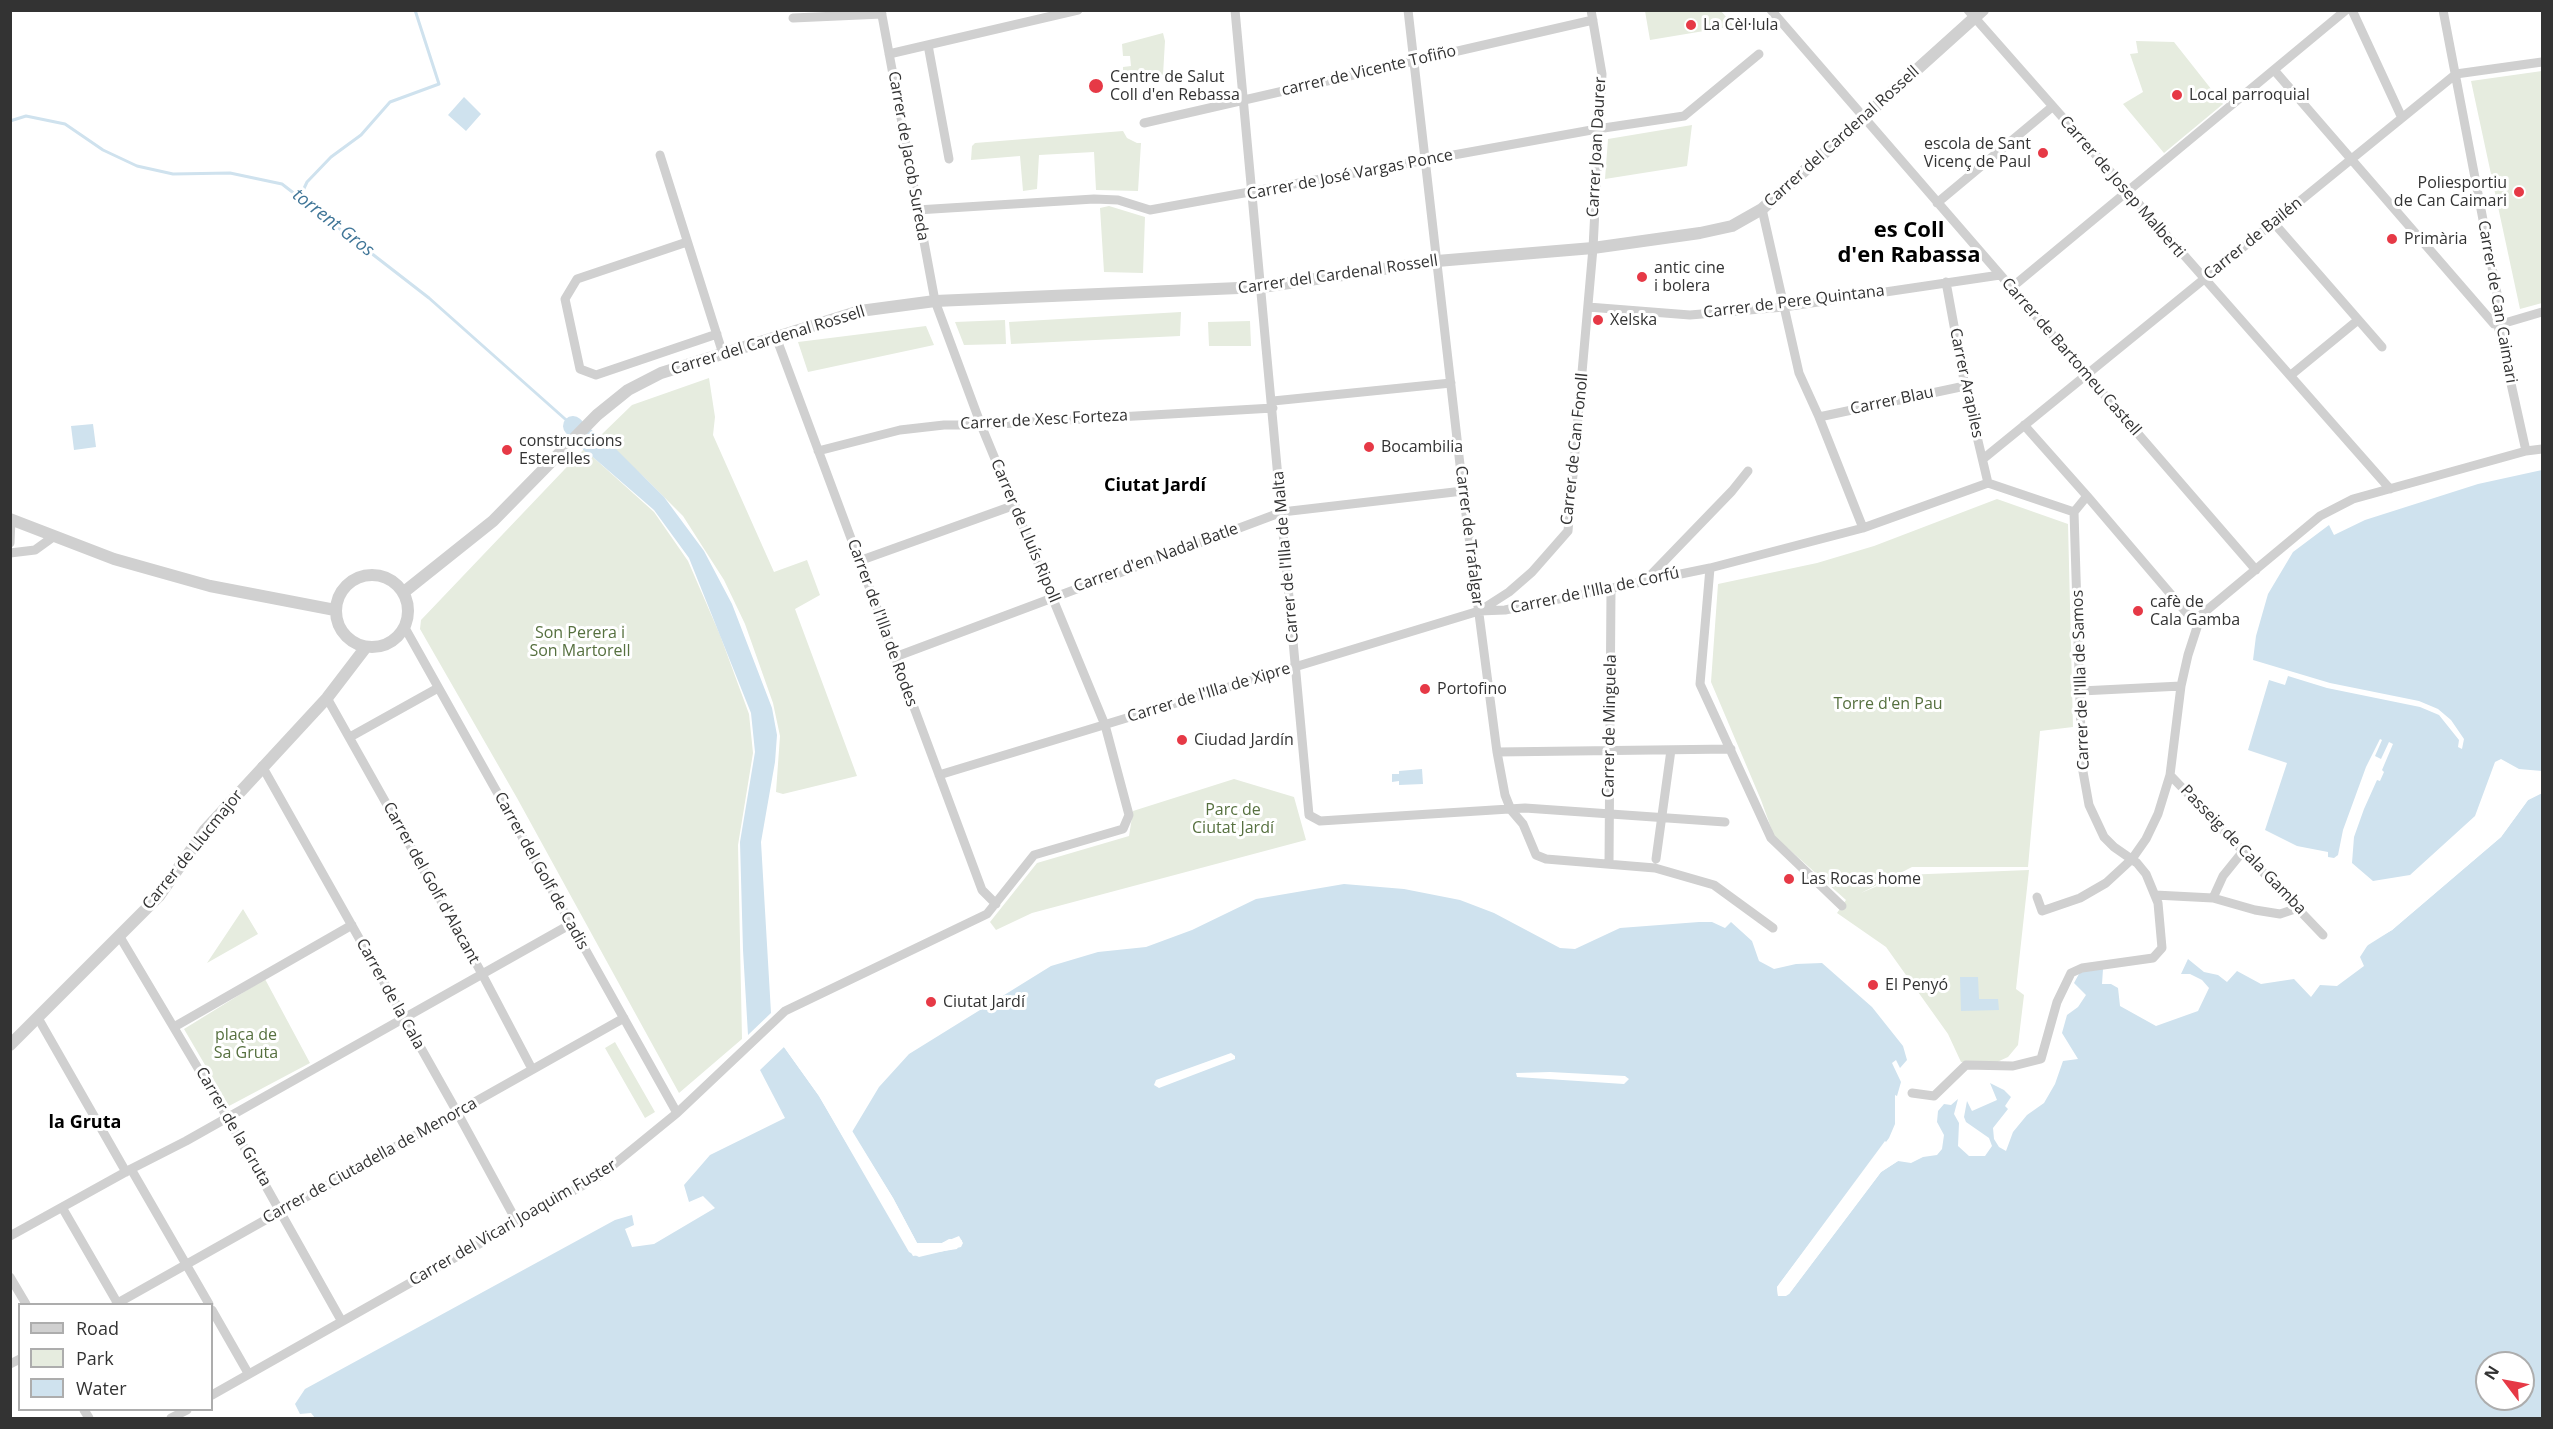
<!DOCTYPE html>
<meta charset="utf-8">
<style>
body{margin:0}
#map{position:relative;width:2553px;height:1429px;overflow:hidden;background:#fff;font-family:"Open Sans",sans-serif}
canvas{display:block}
.frame{position:absolute;inset:0;border:12px solid #333;pointer-events:none}
.legend{position:absolute;left:18px;top:1303px;width:195px;height:108px;box-sizing:border-box;background:#fff;border:2px solid #adadad;margin:0;padding:8px 10px;list-style:none;font-size:18px;color:#333}
.legend li{display:flex;align-items:center;gap:12px;height:30px}
.legend b{width:30px;border:2px solid #adadad}
.north{position:absolute;left:2475px;top:1351px;width:60px;height:60px;box-sizing:border-box;background:#fff;border:2px solid #adadad;border-radius:50%;rotate:302deg;font-size:16px;font-weight:700;line-height:24px;text-align:center;color:#333}
.north::after{content:'';display:block;margin:auto;width:21px;height:27px;background:#e63946;clip-path:polygon(50% 0,100% 100%,50% 72%,0 100%)}
</style>
<div id="map">
<canvas width="2553" height="1429"></canvas>
<div class="frame"></div>
<ul class="legend">
<li><b style="height:8px;background:#d0d0d0"></b>Road</li>
<li><b style="height:16px;background:#e6ecdf"></b>Park</li>
<li><b style="height:16px;background:#cfe2ee"></b>Water</li>
</ul>
<div class="north">N</div>
</div>
<script>
const g = document.querySelector('canvas').getContext('2d');
g.lineJoin = 'round';
function paint(path, color) { g.fillStyle = color; g.fill(path, 'evenodd'); }
const toPath = rows => new Path2D(rows.map(r => 'M' + r).join(''));
function strokePath(path, color, width, dash) { g.strokeStyle = color; g.lineWidth = width; g.lineCap = dash ? 'butt' : 'round'; g.setLineDash(dash || []); g.stroke(path); }
function drawText(font, color, halo, rows, align = 'center') {
  g.font = font + ' "Open Sans",sans-serif'; g.lineWidth = 6; g.setLineDash([]); g.textBaseline = 'middle'; g.strokeStyle = halo; g.fillStyle = color; for (const [text, x, y, turn = 0] of rows) {
    g.save(); g.translate(x, y); g.rotate((+turn || 0) * Math.PI / 180); g.textAlign = isNaN(turn) ? turn : align; if (halo) g.strokeText(text, 0, 0); g.fillText(text, 0, 0); g.restore();
  }
}
const green = toPath([
 [1645,11,1721,11,1734,26,1650,40],
 [1163,33,1165,41,1163,75,1146,76,1145,70,1134,71,1134,77,1123,78,1123,67,1131,66,1130,56,1123,56,1122,44],
 [2136,41,2174,42,2223,104,2164,153,2123,104,2143,92,2130,54,2138,53],
 [2542,71,2542,303,2520,309,2471,81],
 [1692,125,1687,166,1605,179,1608,139],
 [1123,131,1127,138,1137,143,1141,143,1138,191,1096,190,1094,152,1039,155,1037,189,1023,191,1020,156,971,160,972,146,975,143],
 [1109,206,1145,217,1143,273,1104,272,1100,208],
 [1181,312,1180,336,1011,344,1009,322],
 [1005,320,1006,344,964,345,955,322],
 [1250,321,1251,346,1209,346,1208,322],
 [926,326,934,345,808,372,798,342],
 [709,378,715,417,713,435,774,572,807,560,820,595,795,609,857,776,783,794,776,792,780,736,773,703,745,624,724,580,683,516,646,479,600,436,632,405],
 [584,449,654,512,688,561,720,635,749,714,753,753,738,845,742,1039,679,1093,517,798,420,629,421,620],
 [1997,499,2068,524,2073,727,2040,731,2028,867,1912,867,1861,893,1903,875,2029,870,2016,989,2024,995,2018,1045,2008,1057,1997,1062,1961,1062,1948,1034,1886,947,1837,913,1846,900,1774,836,1761,800,1711,682,1718,584,1817,563,1874,546],
 [1234,779,1294,797,1306,840,1032,913,996,930,990,922,1037,863,1129,836,1133,811],
 [243,909,258,934,207,963],
 [265,979,310,1063,229,1106,184,1029],
 [615,1042,655,1112,645,1118,605,1048]
]);
const water = toPath([
 [464,97,481,114,466,131,448,115],
 [93,424,96,447,74,450,71,426],
 [604,437,664,497,704,551,732,604,772,708,777,735,775,762,761,842,771,1013,748,1035,743,950,740,842,755,752,751,713,689,558,654,510,587,452],
 [2542,470,2542,771,2519,769,2501,759,2495,762,2475,816,2410,875,2373,881,2352,863,2354,837,2364,809,2377,780,2380,781,2384,772,2382,770,2393,744,2389,742,2381,759,2375,756,2382,740,2380,739,2366,767,2343,830,2338,855,2334,858,2328,857,2328,852,2297,846,2265,830,2287,763,2248,750,2269,680,2285,685,2288,676,2327,688,2420,707,2439,715,2459,740,2458,747,2462,749,2464,739,2451,720,2438,709,2419,701,2330,683,2253,660,2256,636,2268,594,2293,552,2329,525,2334,535,2365,520,2478,484],
 [1422,769,1423,784,1399,785,1399,781,1392,782,1392,774,1399,774,1399,771],
 [2542,793,2542,1418,315,1418,311,1413,300,1414,295,1404,305,1389,615,1220,632,1215,634,1225,625,1229,632,1247,654,1244,715,1208,703,1196,689,1202,684,1185,710,1155,785,1118,760,1070,784,1047,819,1096,913,1256,957,1249,962,1240,949,1239,942,1243,917,1243,893,1198,852,1132,879,1087,909,1054,1051,966,1098,952,1146,947,1192,930,1256,899,1344,884,1404,889,1460,900,1494,913,1560,948,1575,949,1620,928,1699,922,1712,922,1725,928,1731,922,1752,941,1759,961,1774,969,1796,964,1822,963,1872,1007,1903,1046,1907,1060,1900,1068,1896,1060,1892,1063,1901,1082,1897,1096,1895,1095,1895,1124,1889,1138,1777,1287,1778,1296,1789,1294,1881,1172,1898,1161,1911,1163,1923,1157,1937,1155,1942,1149,1944,1135,1937,1122,1938,1111,1944,1104,1951,1105,1958,1099,1954,1114,1959,1123,1958,1146,1969,1156,1985,1156,1992,1146,1989,1138,1966,1122,1964,1117,1967,1101,1972,1111,1997,1100,1990,1083,2004,1090,2011,1097,2005,1106,2008,1109,1993,1128,1994,1139,1999,1147,2006,1151,2013,1132,2027,1115,2044,1103,2055,1084,2063,1061,2078,1059,2062,1033,2067,1015,2078,1007,2086,995,2074,983,2080,972,2103,969,2102,984,2111,984,2118,988,2120,1006,2156,1026,2198,1011,2209,988,2202,980,2190,974,2181,974,2188,959,2204,972,2218,975,2227,982,2237,971,2261,984,2294,979,2311,997,2320,985,2337,986,2364,966,2360,957,2369,943,2392,930,2501,837,2528,800],
 [2487,1363,2523,1363,2523,1399,2487,1399],
 [1960,977,1978,977,1979,999,1998,999,1999,1010,1961,1011]
]);
const pier = toPath([
 [2542,790,2542,793,2528,800,2501,837,2392,930,2365,947,2363,945,2367,940,2390,927,2499,835,2526,798],
 [787,1046,822,1095,911,1250,919,1254,956,1246,960,1243,958,1240,942,1246,920,1247,915,1245,891,1199,850,1133,851,1129,893,1198,917,1243,942,1243,959,1236,963,1243,961,1247,919,1257,909,1252,819,1096,784,1047],
 [1231,1053,1235,1056,1235,1059,1159,1088,1154,1085,1156,1080],
 [1550,1072,1625,1076,1629,1079,1624,1084,1517,1077,1516,1073],
 [1885,1141,1887,1143,1780,1288,1780,1294,1786,1292,1879,1170,1898,1158,1898,1161,1881,1172,1789,1294,1786,1296,1778,1296,1777,1287]
]);
const stream = toPath([
 [10,121,26,116,65,124,103,150,137,166,173,174,230,173,282,184,429,298,573,426],
 [300,197,307,182,331,157,361,135,390,102,439,84,415,10]
]);
const river = toPath([
 [573,426,593,445]
]);
const minor = toPath([
 [1235,10,1309,815,1320,821,1525,808,1725,822],
 [1408,10,1463,491,1497,752,1505,795,1511,810,1523,824,1536,855,1546,859,1655,868,1714,885,1773,928],
 [1771,10,2256,570],
 [1968,10,2390,489],
 [2352,10,2402,118],
 [2443,10,2500,309,2498,325,2526,451],
 [793,18,882,14],
 [928,45,949,159],
 [889,54,1078,10],
 [2274,70,2494,324,2498,325],
 [1144,123,1593,20],
 [660,155,723,354],
 [1937,203,2052,107],
 [1762,209,1799,373,1819,417,1863,528],
 [917,210,1094,199,1118,200,1150,210,1597,129,1684,116,1759,54],
 [2273,222,2382,347],
 [687,242,577,279,565,299,580,369,596,375,717,334],
 [1946,282,1965,386,1988,483],
 [2011,288,2346,10],
 [1588,307,1690,315,1784,307,2000,275],
 [2498,325,2542,312],
 [776,337,982,890,996,904],
 [2291,375,2358,320],
 [1273,401,1451,383],
 [1819,417,1965,386],
 [2024,425,2087,496,2074,512],
 [818,451,900,430,944,425,981,425,1273,408],
 [1983,459,2456,74,2542,62],
 [2087,496,2197,625],
 [10,543,11,519],
 [10,553,35,550,53,537],
 [859,561,1015,505],
 [1646,580,1732,491,1748,471],
 [1481,610,1509,592,1532,572,1568,531,1593,248,1602,74,1591,10],
 [405,628,677,1113],
 [895,657,1282,512,1463,491],
 [2081,691,2181,686],
 [327,698,481,972,532,1069],
 [350,737,438,688],
 [1497,752,1731,749],
 [262,766,457,1112,517,1222],
 [939,775,1479,611,1505,610,1710,568],
 [1656,859,1671,750],
 [1609,864,1611,589],
 [2155,895,2213,898,2255,910,2280,914,2298,908],
 [2037,897,2042,911,2080,898,2106,883,2132,859,2146,839,2158,814,2170,775],
 [2213,898,2223,876,2244,850],
 [1842,906,1771,838,1700,684,1710,568,1863,528,1988,483,2074,512],
 [2323,935,2170,775,2181,686,2188,655,2201,615,2320,516,2353,499,2526,451,2542,449],
 [120,937,227,1117,341,1320],
 [38,1018,126,1172],
 [174,1027,352,925],
 [1912,1093,1934,1096,1966,1065,2013,1066,2041,1059,2057,1002,2071,973,2082,968,2153,958,2162,948,2158,903,2146,874,2137,863,2114,847,2104,837,2089,805,2082,766,2074,512],
 [131,1169,186,1141,571,924],
 [63,1209,118,1304],
 [10,1236,131,1169,209,1304],
 [10,1277,26,1304],
 [116,1304,624,1018],
 [212,1310,248,1373],
 [10,1364,20,1359],
 [212,1395,601,1175,677,1113,785,1011,987,914,1034,855,1123,829,1129,815,1105,725,981,425,935,301,881,10],
 [84,1410,89,1418],
 [171,1418,187,1410]
]);
const tertiary = toPath([
 [10,519,114,559,210,586,335,610],
 '336 611a36 36 0 1 1 72 0a36 36 0 1 1-72 0Z',
 [404,592,493,521,597,415,628,390,661,373,860,311,935,301,1262,287,1437,261,1593,248,1700,233,1732,226,1762,209,1983,10],
 [10,1045,159,896,205,830,327,698,366,647]
]);
const markers = [
 [1691,25,6,"#e63946"],
 [1096,86,8,"#e63946"],
 [2177,95,6,"#e63946"],
 [2043,153,6,"#e63946"],
 [2519,192,6,"#e63946"],
 [2392,239,6,"#e63946"],
 [1642,277,6,"#e63946"],
 [1598,320,6,"#e63946"],
 [1369,447,6,"#e63946"],
 [507,450,6,"#e63946"],
 [2138,611,6,"#e63946"],
 [1425,689,6,"#e63946"],
 [1182,740,6,"#e63946"],
 [1789,879,6,"#e63946"],
 [1873,985,6,"#e63946"],
 [931,1002,6,"#e63946"]
];
const poiNames = [
 ["La Cèl·lula",1703,25],
 ["Centre de Salut",1110,77],
 ["Coll d'en Rebassa",1110,95],
 ["Local parroquial",2189,95],
 ["escola de Sant",2031,144,"right"],
 ["Vicenç de Paul",2031,162,"right"],
 ["Poliesportiu",2507,183,"right"],
 ["de Can Caimari",2507,201,"right"],
 ["Primària",2404,239],
 ["antic cine",1654,268],
 ["i bolera",1654,286],
 ["Xelska",1610,320],
 ["construccions",519,441],
 ["Esterelles",519,459],
 ["Bocambilia",1381,447],
 ["cafè de",2150,602],
 ["Cala Gamba",2150,620],
 ["Portofino",1437,689],
 ["Ciudad Jardín",1194,740],
 ["Las Rocas home",1801,879],
 ["El Penyó",1885,985],
 ["Ciutat Jardí",943,1002]
];
const streetNames = [
 ["carrer de Vicente Tofiño",1369,71,-13],
 ["Carrer del Cardenal Rossell",1842,137,-42],
 ["Carrer Joan Daurer",1597,147,-87],
 ["Carrer de Jacob Sureda",908,156,80],
 ["Carrer de José Vargas Ponce",1350,175,-11],
 ["Carrer de Josep Malberti",2122,187,49],
 ["Carrer de Bailén",2253,239,-39],
 ["Carrer del Cardenal Rossell",1338,275,-8],
 ["Carrer de Pere Quintana",1794,302,-7],
 ["Carrer de Can Caimari",2497,302,80],
 ["Carrer del Cardenal Rossell",768,341,-17],
 ["Carrer de Bartomeu Castell",2071,357,49],
 ["Carrer Arapiles",1966,383,78],
 ["Carrer Blau",1892,401,-12],
 ["Carrer de Xesc Forteza",1044,420,-3],
 ["Carrer de Can Fonoll",1575,449,-84],
 ["Carrer de Lluís Ripoll",1025,531,67],
 ["Carrer de Trafalgar",1469,536,83],
 ["Carrer de l'Illa de Malta",1286,557,-95],
 ["Carrer d'en Nadal Batle",1156,558,-20],
 ["Carrer de l'Illa de Corfú",1595,591,-12],
 ["Carrer de l'Illa de Rodes",882,623,70],
 ["Carrer de l'Illa de Samos",2081,680,-92],
 ["Carrer de l'Illa de Xipre",1209,693,-17],
 ["Carrer de Minguela",1610,726,-89],
 ["Carrer de Llucmajor",193,850,-51],
 ["Passeig de Cala Gamba",2243,850,46],
 ["Carrer del Golf de Cadis",541,871,61],
 ["Carrer del Golf d'Alacant",431,883,61],
 ["Carrer de la Cala",390,994,61],
 ["Carrer de la Gruta",233,1127,60],
 ["Carrer de Ciutadella de Menorca",370,1161,-29],
 ["Carrer del Vicari Joaquim Fuster",513,1223,-30]
];
const parkNames = [
 ["Son Perera i",580,633],
 ["Son Martorell",580,651],
 ["Torre d'en Pau",1888,704],
 ["Parc de",1233,810],
 ["Ciutat Jardí",1233,828],
 ["plaça de",246,1035],
 ["Sa Gruta",246,1053]
];
const waterNames = [
 ["torrent Gros",333,223,38]
];
const neighbourhoodNames = [
 ["Ciutat Jardí",1155,486],
 ["la Gruta",85,1123]
];
const districtNames = [
 ["es Coll",1909,231],
 ["d'en Rabassa",1909,256]
];
paint(green, '#e6ecdf');
paint(water, '#cfe2ee');
paint(pier, '#fff');
strokePath(stream, '#cfe2ee', 3);
strokePath(river, '#cfe2ee', 20);
strokePath(minor, '#d0d0d0', 9);
strokePath(tertiary, '#d0d0d0', 12);
for (const [x, y, r, color] of markers) { const dot = new Path2D(); dot.arc(x, y, r, 0, 2 * Math.PI); g.fillStyle = color; g.fill(dot); strokePath(dot, '#fff', 2); }
drawText('16px', '#333', '#fff', poiNames, 'left');
drawText('16px', '#333', '#fff', streetNames);
drawText('16px', '#56703f', '#fff', parkNames);
drawText('italic 18px', '#3f7597', '#fff', waterNames);
drawText('bold 18px', '#000', '#fff', neighbourhoodNames);
drawText('bold 22px', '#000', '#fff', districtNames);
</script>
